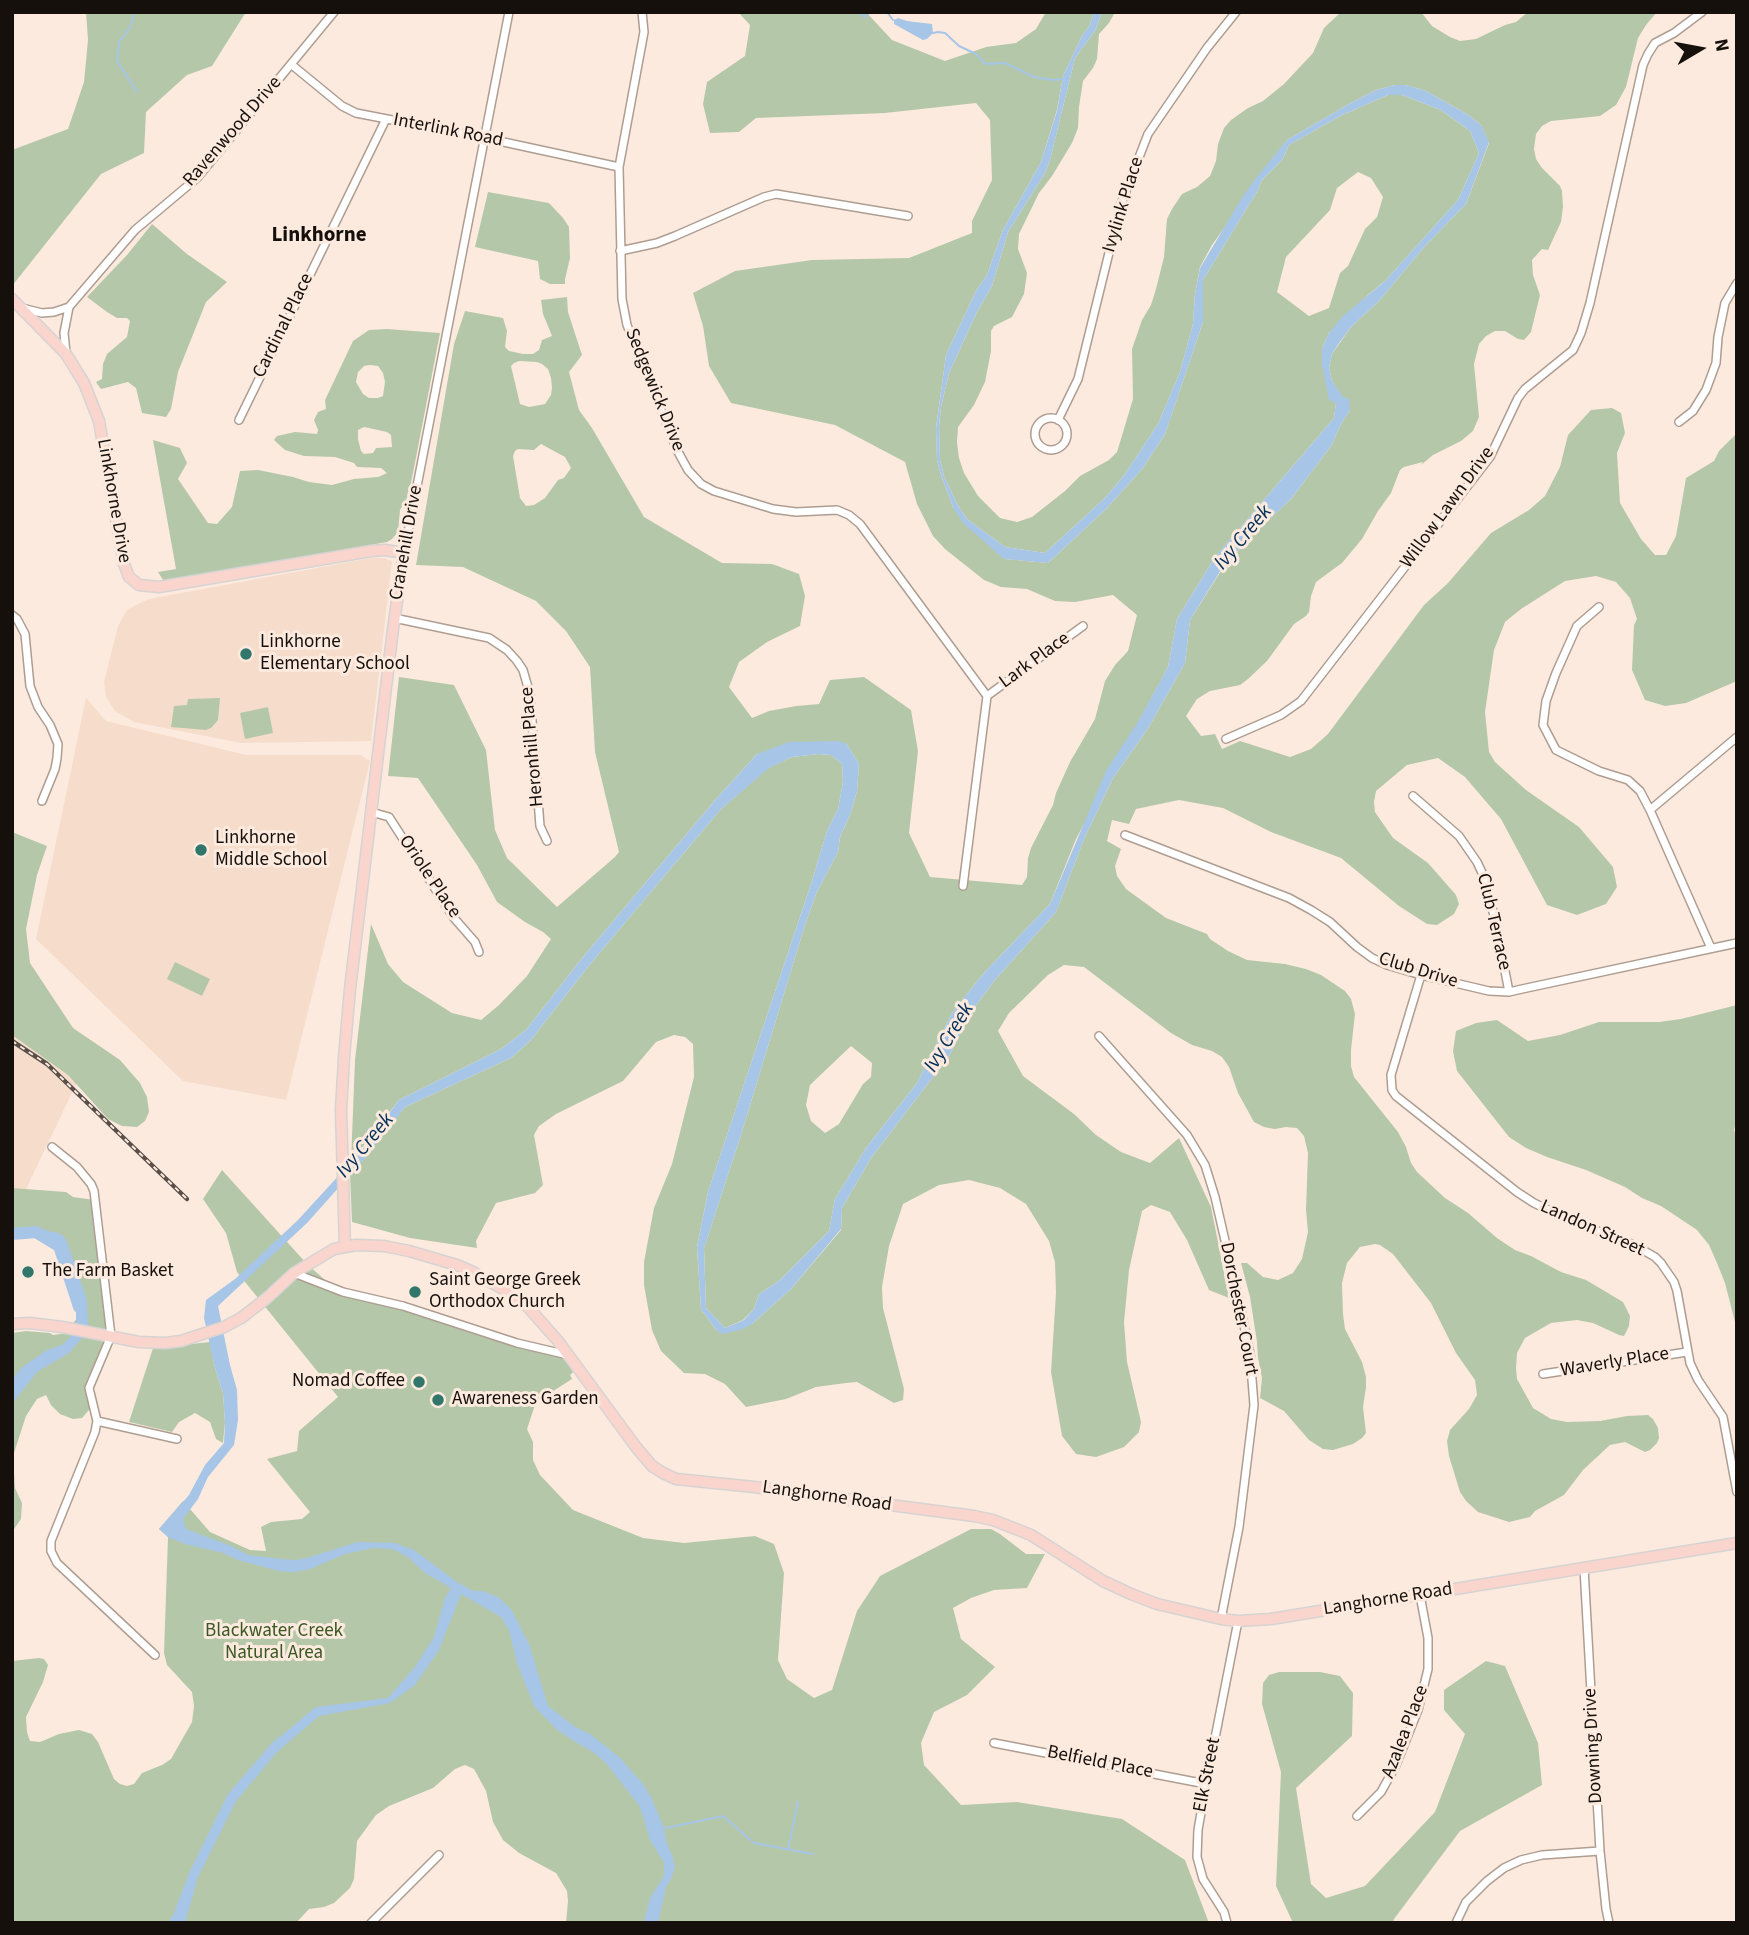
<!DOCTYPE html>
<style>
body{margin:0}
#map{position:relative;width:1749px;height:1935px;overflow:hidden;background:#fdeade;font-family:"Source Sans 3",sans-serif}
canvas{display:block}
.frame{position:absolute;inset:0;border:14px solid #16100c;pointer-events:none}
.north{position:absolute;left:1665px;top:14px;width:70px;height:70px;-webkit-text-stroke:5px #fdeade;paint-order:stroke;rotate:80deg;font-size:19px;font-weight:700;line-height:28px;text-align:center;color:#16100c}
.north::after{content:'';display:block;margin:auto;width:24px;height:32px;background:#16100c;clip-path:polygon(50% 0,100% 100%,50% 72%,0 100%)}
</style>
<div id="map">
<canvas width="1749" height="1935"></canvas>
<div class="frame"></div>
<div class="north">N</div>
</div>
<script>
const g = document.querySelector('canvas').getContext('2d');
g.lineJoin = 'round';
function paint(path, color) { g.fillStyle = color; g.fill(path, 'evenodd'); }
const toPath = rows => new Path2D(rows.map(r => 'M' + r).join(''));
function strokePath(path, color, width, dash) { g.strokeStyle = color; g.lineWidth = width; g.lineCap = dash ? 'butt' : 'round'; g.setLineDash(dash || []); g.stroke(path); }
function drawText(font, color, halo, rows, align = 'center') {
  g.font = font + ' "Source Sans 3",sans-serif'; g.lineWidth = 6; g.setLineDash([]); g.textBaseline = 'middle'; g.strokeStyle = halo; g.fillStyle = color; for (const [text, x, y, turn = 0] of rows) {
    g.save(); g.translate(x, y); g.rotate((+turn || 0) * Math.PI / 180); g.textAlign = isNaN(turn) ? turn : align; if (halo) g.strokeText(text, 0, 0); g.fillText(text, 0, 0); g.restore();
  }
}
const built = toPath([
 [371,558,383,558,392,561,371,741,241,743,134,722,115,711,106,697,104,682,118,626,127,610,136,605,149,599],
 [86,698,106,721,246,755,360,755,370,761,286,1100,183,1081,36,939],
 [12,1035,80,1076,26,1189,12,1188]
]);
const green = toPath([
 [86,12,246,12,212,66,187,75,146,112,144,153,101,174,12,286,12,150,68,129,84,82,88,40],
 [738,12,866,12,892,40,945,61,986,47,1016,43,1036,29,1046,12,1094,12,1089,27,1083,34,1063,76,1057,110,1041,162,1003,230,987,275,976,291,946,355,936,428,937,460,941,475,953,507,1005,559,1048,563,1106,509,1142,469,1158,445,1165,434,1203,322,1203,280,1258,190,1261,181,1282,160,1289,145,1340,116,1388,95,1402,95,1441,110,1470,131,1479,153,1458,200,1385,281,1369,294,1329,333,1322,348,1336,403,1334,418,1215,557,1177,619,1168,667,1076,839,1050,904,983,974,952,1013,917,1083,866,1148,835,1199,829,1231,779,1281,759,1294,754,1309,743,1320,725,1328,706,1308,704,1248,740,1138,804,928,816,894,838,852,840,837,850,815,857,791,859,764,846,743,757,754,716,799,583,957,526,1030,501,1049,399,1100,351,1162,355,1060,371,924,388,964,403,982,452,1013,481,1020,499,1005,527,976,551,939,543,932,525,922,497,902,477,865,418,778,388,776,399,677,454,685,486,750,495,830,507,858,557,907,615,857,619,852,595,752,590,667,566,631,536,601,463,567,416,565,454,344,465,311,503,318,507,331,505,347,509,351,523,354,533,354,539,350,542,340,552,336,543,314,541,300,567,297,568,312,582,355,569,372,579,410,592,428,644,517,722,563,772,564,799,574,805,596,800,626,767,642,739,662,729,687,752,718,769,711,796,706,819,704,830,680,864,677,911,710,918,751,909,833,930,877,1022,885,1027,877,1028,858,1031,848,1053,805,1056,793,1070,762,1095,719,1105,681,1115,665,1128,651,1137,615,1113,595,1075,602,1055,601,1027,589,1001,587,984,580,945,549,933,536,917,504,905,462,835,425,731,403,709,366,703,326,693,293,735,271,812,260,909,258,972,233,972,221,992,180,990,120,976,103,885,113,756,118,739,132,710,133,703,104,707,82,745,56,750,25],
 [1358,172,1371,178,1383,197,1377,217,1365,229,1348,266,1340,273,1329,308,1309,316,1277,292,1286,257,1330,210,1337,188],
 [519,361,537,362,542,364,548,369,551,378,552,388,551,395,545,404,529,407,520,404,511,366,514,363],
 [541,444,565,457,571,468,564,478,558,480,545,498,534,505,526,506,520,498,513,456,515,451,518,449,534,450],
 [851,1046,872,1063,871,1077,863,1084,839,1124,825,1133,811,1121,806,1105,810,1085],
 [1102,12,1115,12,1109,23,1099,34,1097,59,1093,68,1083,81,1079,107,1078,128,1072,143,1052,176,1039,193,1019,234,1018,249,1027,273,1024,294,1012,317,994,326,991,331,991,351,985,382,974,405,958,427,957,442,959,458,964,473,978,496,1000,518,1017,522,1032,517,1065,491,1080,476,1109,460,1117,452,1133,399,1132,349,1142,320,1151,305,1156,289,1164,257,1167,219,1172,209,1182,194,1197,187,1210,176,1216,161,1218,144,1224,128,1231,120,1248,108,1263,101,1284,84,1313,53,1324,28,1341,12,1421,12,1432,26,1450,37,1460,41,1476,39,1505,25,1516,22,1528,12,1657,12,1646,25,1638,38,1626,87,1616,105,1600,116,1551,121,1542,126,1536,134,1534,149,1536,159,1542,168,1560,186,1562,191,1563,207,1561,222,1548,250,1542,249,1532,260,1533,275,1540,295,1531,332,1524,340,1518,339,1505,331,1495,331,1486,336,1479,344,1474,364,1479,417,1473,431,1461,441,1433,455,1421,465,1423,462,1404,467,1400,470,1391,493,1378,511,1362,539,1342,563,1316,582,1311,596,1309,612,1306,616,1294,624,1267,661,1248,679,1240,685,1210,691,1197,699,1186,716,1201,736,1215,734,1222,749,1240,741,1290,757,1311,749,1328,734,1424,605,1448,583,1491,533,1529,510,1545,496,1560,467,1568,435,1591,410,1612,408,1621,413,1625,433,1617,453,1620,503,1641,539,1655,555,1666,555,1676,536,1686,478,1714,461,1719,451,1737,433,1737,681,1686,703,1665,706,1645,700,1632,670,1634,625,1637,619,1630,598,1616,582,1596,576,1565,581,1521,609,1505,622,1494,650,1485,712,1489,752,1495,762,1526,790,1579,827,1613,867,1617,887,1606,904,1577,915,1547,905,1501,819,1465,777,1438,758,1407,765,1376,791,1374,802,1375,812,1393,838,1428,863,1456,895,1459,904,1454,914,1437,925,1427,924,1399,906,1341,858,1271,832,1223,808,1179,800,1136,809,1129,824,1112,820,1107,841,1121,849,1115,866,1117,876,1126,889,1166,918,1207,934,1210,939,1228,951,1247,960,1285,964,1306,969,1321,975,1345,991,1351,999,1355,1014,1351,1050,1351,1066,1354,1077,1398,1132,1406,1147,1411,1163,1417,1172,1445,1198,1468,1213,1497,1238,1515,1250,1531,1256,1561,1272,1586,1280,1623,1302,1630,1316,1629,1326,1624,1336,1619,1335,1593,1323,1577,1320,1551,1323,1525,1338,1517,1353,1516,1368,1517,1379,1533,1408,1551,1419,1567,1422,1600,1421,1627,1416,1648,1415,1653,1419,1658,1428,1659,1438,1657,1443,1650,1450,1645,1452,1625,1442,1610,1445,1583,1470,1564,1495,1535,1511,1530,1517,1509,1522,1478,1512,1466,1501,1460,1492,1449,1456,1447,1441,1450,1430,1469,1409,1477,1395,1475,1380,1456,1353,1431,1303,1393,1254,1380,1245,1375,1244,1360,1247,1347,1263,1342,1283,1343,1314,1345,1329,1362,1362,1366,1377,1366,1387,1363,1407,1366,1433,1362,1438,1353,1444,1333,1450,1323,1449,1309,1440,1284,1411,1260,1398,1262,1378,1258,1358,1257,1342,1250,1297,1241,1263,1247,1263,1263,1277,1278,1280,1293,1273,1302,1259,1308,1232,1306,1210,1308,1153,1304,1136,1297,1128,1286,1127,1275,1129,1264,1127,1254,1122,1238,1093,1229,1067,1222,1057,1212,1051,1192,1045,1171,1033,1084,967,1064,965,1048,975,1009,1013,998,1031,1023,1076,1074,1114,1096,1135,1121,1152,1150,1163,1179,1138,1211,1207,1229,1298,1209,1290,1187,1240,1170,1212,1151,1205,1142,1211,1129,1270,1124,1322,1127,1362,1141,1422,1139,1432,1124,1447,1096,1457,1076,1454,1062,1436,1051,1372,1056,1293,1055,1262,1049,1241,1026,1204,1000,1188,969,1180,939,1185,903,1204,889,1246,882,1287,883,1308,904,1389,903,1400,894,1403,857,1382,846,1383,816,1387,786,1399,746,1407,725,1384,705,1374,684,1373,661,1351,652,1330,644,1285,644,1262,654,1208,672,1164,694,1077,693,1044,685,1037,674,1035,656,1042,623,1081,556,1114,539,1126,534,1135,543,1185,535,1193,496,1203,476,1241,477,1248,410,1238,352,1222,350,1174,405,1107,511,1058,530,1041,591,963,721,809,768,768,792,757,818,754,831,755,842,764,843,782,838,809,827,831,811,884,708,1192,697,1247,701,1309,716,1330,752,1324,791,1289,841,1230,842,1208,871,1158,949,1056,971,1012,994,981,1056,912,1084,839,1113,778,1147,730,1185,663,1190,620,1221,571,1248,539,1291,499,1331,446,1341,424,1350,410,1332,381,1329,368,1332,354,1351,327,1379,301,1425,246,1466,204,1489,143,1481,125,1470,116,1426,91,1406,85,1395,85,1376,90,1349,104,1287,140,1212,245,1200,267,1195,294,1193,324,1180,372,1158,424,1125,474,1106,497,1045,553,1005,547,967,519,957,504,944,476,940,460,939,427,941,407,949,373,977,312,992,286,1008,232,1045,173,1050,160,1075,58,1095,31],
 [488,192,549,203,563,218,569,227,570,258,565,279,565,284,550,284,540,279,538,261,475,247],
 [152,224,187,254,227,282,206,302,178,372,171,409,166,417,142,413,136,388,128,382,101,389,98,385,96,382,102,379,103,364,107,354,127,337,130,321,127,318,117,318,107,312,87,297,127,255],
 [387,329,440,333,413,473,408,496,400,510,398,532,392,539,387,542,183,579,163,580,158,572,176,569,153,440,180,448,187,463,178,479,208,523,217,524,232,507,240,471,258,470,293,477,309,482,332,485,354,479,378,477,387,473,381,468,357,467,354,463,335,457,304,456,285,450,274,440,277,436,295,432,317,434,318,430,314,420,318,412,326,409,325,400,353,341,369,330],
 [370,365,378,366,383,373,385,382,383,396,378,398,369,398,363,394,356,382,358,372,364,366],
 [364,427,387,432,391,435,392,447,376,448,373,453,364,454,361,451,358,439,358,430],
 [220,698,218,720,211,728,206,730,171,727,174,706,187,705,188,699],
 [268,707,273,733,245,739,240,713],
 [12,832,47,846,37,875,26,929,30,963,73,1028,120,1060,140,1083,147,1097,149,1112,145,1121,137,1127,122,1126,108,1119,68,1075,12,1035],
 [175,962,210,979,202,996,167,979],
 [1737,1005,1737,1120,1734,1130,1737,1139,1737,1330,1725,1283,1717,1263,1709,1245,1697,1230,1661,1206,1642,1198,1625,1187,1586,1170,1547,1157,1526,1148,1509,1137,1457,1071,1453,1051,1456,1031,1476,1023,1497,1020,1528,1041,1560,1035,1599,1022,1659,1022,1681,1019],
 [222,1170,307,1264,334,1288,569,1355,578,1368,570,1375,572,1379,536,1402,527,1429,533,1442,533,1460,540,1475,573,1510,643,1538,684,1543,755,1536,774,1544,784,1573,778,1660,787,1679,814,1698,832,1690,857,1611,880,1576,971,1529,991,1529,1000,1534,1026,1554,1045,1554,1027,1588,994,1590,971,1598,953,1608,961,1639,995,1667,967,1695,934,1712,921,1743,924,1765,961,1805,1017,1802,1122,1819,1185,1860,1209,1923,566,1923,568,1901,567,1891,556,1873,519,1853,503,1840,493,1822,486,1791,474,1769,465,1765,455,1769,433,1788,389,1806,376,1815,357,1841,354,1879,350,1888,334,1903,324,1907,309,1909,296,1923,12,1923,12,1661,39,1658,44,1659,48,1665,43,1682,26,1717,27,1732,30,1741,40,1742,59,1734,79,1730,92,1734,98,1742,114,1779,120,1784,127,1786,134,1784,142,1773,162,1765,171,1759,192,1722,194,1706,192,1692,167,1665,164,1653,168,1537,159,1529,183,1501,210,1532,250,1550,266,1551,261,1527,271,1522,302,1519,310,1512,267,1459,297,1451,299,1431,338,1397,237,1272,226,1233,203,1199],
 [12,1188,66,1192,73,1197,95,1200,111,1336,89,1388,89,1410,82,1418,73,1419,60,1414,51,1405,46,1395,37,1399,26,1416,13,1456,15,1488,22,1503,21,1519,12,1532,12,1333,26,1331,50,1333,53,1335,66,1333,77,1318,76,1297,59,1246,43,1237,12,1237],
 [210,1342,215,1368,223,1393,225,1422,223,1443,216,1439,210,1422,195,1413,179,1422,172,1432,129,1422,153,1348],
 [1486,1661,1505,1666,1538,1743,1542,1785,1460,1831,1394,1919,1393,1923,1293,1923,1276,1886,1281,1772,1262,1704,1263,1683,1269,1675,1279,1672,1320,1672,1340,1676,1353,1693,1352,1736,1296,1788,1311,1884,1326,1898,1365,1886,1435,1812,1465,1734,1444,1710,1444,1690]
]);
const water = toPath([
 [1094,12,1102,12,1095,31,1075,58,1050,160,1045,173,1008,232,992,286,977,312,949,373,941,407,939,427,940,460,944,476,957,504,967,519,1005,547,1045,553,1106,497,1125,474,1158,424,1180,372,1193,324,1195,294,1200,268,1243,196,1256,178,1287,140,1349,104,1376,90,1395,85,1406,85,1426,91,1470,116,1481,125,1489,142,1466,204,1425,246,1379,301,1351,327,1339,343,1332,354,1329,368,1332,381,1343,397,1349,399,1350,410,1341,424,1331,446,1291,499,1248,539,1221,570,1190,620,1185,663,1147,730,1113,778,1084,839,1056,912,994,981,971,1012,949,1056,871,1158,842,1208,841,1229,791,1289,752,1324,743,1329,723,1334,716,1330,701,1309,697,1247,708,1192,811,884,827,831,838,809,843,782,842,764,831,755,818,754,792,757,769,768,721,809,591,963,530,1041,511,1058,405,1107,366,1157,307,1223,218,1306,230,1365,237,1390,238,1420,234,1445,208,1477,198,1499,183,1519,186,1529,231,1546,248,1555,281,1559,296,1560,310,1557,358,1542,395,1543,414,1550,457,1582,473,1591,483,1591,498,1597,511,1609,529,1644,548,1706,575,1727,590,1734,620,1758,643,1784,652,1799,663,1826,667,1844,672,1855,675,1867,671,1879,666,1887,658,1923,644,1923,650,1898,664,1876,664,1863,650,1840,640,1807,607,1764,593,1752,574,1741,556,1729,534,1706,517,1663,509,1630,501,1617,461,1594,439,1650,415,1685,390,1703,319,1716,278,1751,236,1801,198,1877,185,1923,168,1923,173,1915,190,1871,228,1794,272,1743,316,1707,388,1698,415,1667,434,1637,445,1598,451,1588,425,1573,409,1558,393,1549,373,1548,345,1554,310,1569,295,1572,279,1571,238,1560,223,1553,185,1544,168,1537,159,1529,189,1495,205,1465,224,1443,225,1422,223,1393,215,1368,204,1318,206,1300,235,1279,298,1220,362,1150,399,1100,501,1049,526,1030,583,957,716,799,757,754,789,742,837,741,846,743,859,764,857,791,850,815,840,837,838,852,816,894,804,928,740,1138,704,1248,706,1308,725,1328,744,1320,754,1309,759,1294,779,1281,829,1231,835,1199,866,1148,917,1083,952,1013,983,974,1050,904,1106,771,1139,720,1168,667,1177,619,1215,557,1334,418,1336,403,1329,400,1322,365,1322,348,1329,333,1343,316,1385,281,1458,200,1479,153,1470,131,1441,110,1402,95,1388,95,1340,116,1289,145,1282,160,1261,181,1258,190,1203,280,1203,322,1165,434,1158,445,1142,469,1106,509,1048,563,1004,559,963,523,953,507,941,475,937,460,936,428,946,355,976,291,987,275,1003,230,1041,162,1057,111,1063,76,1083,34,1089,27],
 [898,18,907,21,932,24,933,33,927,39,923,40,894,24,894,20],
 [34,1227,61,1234,66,1239,87,1300,88,1327,86,1333,69,1353,37,1372,12,1404,12,1380,21,1368,47,1350,62,1345,76,1331,76,1302,73,1279,59,1243,47,1237,12,1237,12,1228]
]);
const stream = toPath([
 [134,12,131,26,119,42,117,61,137,92],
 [858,12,865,17,870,12],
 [887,12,893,20],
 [933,33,938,32,945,33,959,46,976,54,985,64,1005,63,1034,77,1052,80,1063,79],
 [661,1829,723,1816,754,1843,813,1854],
 [788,1849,798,1802]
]);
const river = toPath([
 [12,1234,36,1232,59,1246,79,1307]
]);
const minor = toPath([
 [642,12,644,32,619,167,622,299,627,325,677,450,688,470,701,484,714,491,773,509,796,512,837,510,849,515,860,524,987,696,963,886],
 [292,65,342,106,356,113,485,138,619,167],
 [620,251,657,243,675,236,764,197,776,194,908,216],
 [22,308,42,313,54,312,69,307,135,230,197,178,334,12],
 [66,353,64,333,69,307],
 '1035 434a16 16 0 1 1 32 0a16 16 0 1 1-32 0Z',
 [239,420,386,119],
 [1058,420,1078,379,1121,204,1148,134,1207,48,1236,12],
 [1679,422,1693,411,1706,390,1716,363,1718,337,1725,303,1737,283],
 [404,553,509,12],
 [1599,607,1577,626,1556,673,1546,701,1543,725,1556,750,1599,771,1628,780,1640,791,1650,810,1711,948],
 [12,615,17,619,25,634,30,686,38,707,50,725,58,744,57,758,55,769,42,801],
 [394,618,489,638,507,650,517,661,523,670,530,694,540,826,547,841],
 [987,696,1083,626],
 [1226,739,1281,715,1301,701,1490,457,1518,398,1525,389,1573,350,1581,333,1590,303,1643,65,1648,54,1655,43,1674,33,1702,12],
 [1413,796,1459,836,1477,862,1485,879,1496,924,1509,992],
 [1650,810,1737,737],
 [371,812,389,817,454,918,475,942,479,952],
 [1125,835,1289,898,1311,910,1330,922,1357,947,1372,958,1387,965,1421,975,1489,991,1509,992,1522,989,1737,943],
 [1421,975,1391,1075,1392,1090,1396,1096,1517,1192,1534,1203,1571,1221,1634,1245,1655,1257,1661,1263,1674,1282,1677,1291,1690,1363,1698,1380,1723,1417,1737,1492],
 [1099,1036,1187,1135,1205,1165,1215,1197,1240,1306,1250,1354,1254,1405,1239,1527,1221,1619],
 [52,1147,77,1167,91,1184,94,1191,111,1336,89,1388,97,1421,95,1432,51,1541,51,1551,57,1563,155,1655],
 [294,1273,343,1292,403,1306,517,1343,568,1355],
 [1543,1374,1687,1352],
 [97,1421,177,1439],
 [1584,1568,1600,1851,1606,1909,1609,1923],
 [994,1743,1206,1784],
 [1357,1816,1381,1792,1396,1765,1418,1710,1428,1669,1428,1638,1420,1595],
 [371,1923,439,1855],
 [1227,1923,1224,1912,1203,1879,1197,1857,1198,1830,1206,1784,1238,1621],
 [1456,1923,1466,1902,1487,1881,1504,1868,1521,1860,1542,1855,1600,1851]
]);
const major = toPath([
 [12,299,66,354,84,383,99,421,124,564,129,577,139,585,159,587,371,551,385,550,404,553,393,629,350,989,344,1058,341,1110,345,1247],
 [12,1324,30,1323,62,1327,139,1342,165,1343,181,1341,224,1327,241,1318,267,1298,294,1273,334,1249,356,1245,384,1246,409,1251,457,1265,473,1272,510,1293,527,1306,558,1341,636,1447,652,1466,663,1473,676,1479,754,1487,974,1516,993,1520,1031,1535,1103,1581,1131,1594,1157,1604,1221,1619,1238,1621,1271,1619,1737,1543]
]);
const rail = toPath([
 [12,1041,47,1064,187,1199]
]);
const markers = [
 [246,654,7,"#31766a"],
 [201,850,7,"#31766a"],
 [28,1272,7,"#31766a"],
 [415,1292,7,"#31766a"],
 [419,1382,7,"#31766a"],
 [438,1400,7,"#31766a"]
];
const streetNames = [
 ["Interlink Road",448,131,11],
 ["Ravenwood Drive",233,132,-49],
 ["Ivylink Place",1124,205,-73],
 ["Cardinal Place",284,326,-64],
 ["Sedgewick Drive",654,390,68],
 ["Linkhorne Drive",113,501,80],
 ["Willow Lawn Drive",1448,508,-54],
 ["Cranehill Drive",407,543,-80],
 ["Lark Place",1035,661,-36],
 ["Heronhill Place",533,747,-95],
 ["Oriole Place",429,877,56],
 ["Club Terrace",1493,922,77],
 ["Club Drive",1418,971,17],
 ["Landon Street",1592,1229,24],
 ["Dorchester Court",1238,1309,79],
 ["Waverly Place",1615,1363,-9],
 ["Langhorne Road",827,1497,8],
 ["Langhorne Road",1388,1600,-9],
 ["Azalea Place",1406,1732,-69],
 ["Downing Drive",1594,1746,-93],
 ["Belfield Place",1100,1763,11],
 ["Elk Street",1208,1775,-79]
];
const poiNames = [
 ["Linkhorne",260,643],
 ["Elementary School",260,665],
 ["Linkhorne",215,839],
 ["Middle School",215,861],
 ["The Farm Basket",42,1272],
 ["Saint George Greek",429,1281],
 ["Orthodox Church",429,1303],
 ["Nomad Coffee",405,1382,"right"],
 ["Awareness Garden",452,1400]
];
const parkNames = [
 ["Blackwater Creek",274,1632],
 ["Natural Area",274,1654]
];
const neighbourhoodNames = [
 ["Linkhorne",319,236]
];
const waterNames = [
 ["Ivy Creek",1244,538,-50],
 ["Ivy Creek",950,1038,-59],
 ["Ivy Creek",366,1146,-50]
];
paint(built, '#f5dccb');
paint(green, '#b4c8a9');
paint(water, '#a7c5e7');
strokePath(stream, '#a7c5e7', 2);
strokePath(river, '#a7c5e7', 12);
strokePath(minor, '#ae9d91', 10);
strokePath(major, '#d5d4d3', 13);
strokePath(minor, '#fff', 7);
strokePath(major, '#fad5cd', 10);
strokePath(rail, '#5a5049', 4.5);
strokePath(rail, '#fdeade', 2, [5]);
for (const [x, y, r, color] of markers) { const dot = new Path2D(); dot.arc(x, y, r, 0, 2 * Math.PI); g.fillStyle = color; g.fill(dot); strokePath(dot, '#fdeade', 2.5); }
drawText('19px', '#16100c', '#fdeade', streetNames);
drawText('19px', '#16100c', '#fdeade', poiNames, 'left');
drawText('19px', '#385722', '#fdeade', parkNames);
drawText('bold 21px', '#16100c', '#fdeade', neighbourhoodNames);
drawText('italic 21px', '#012e58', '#fdeade', waterNames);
</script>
